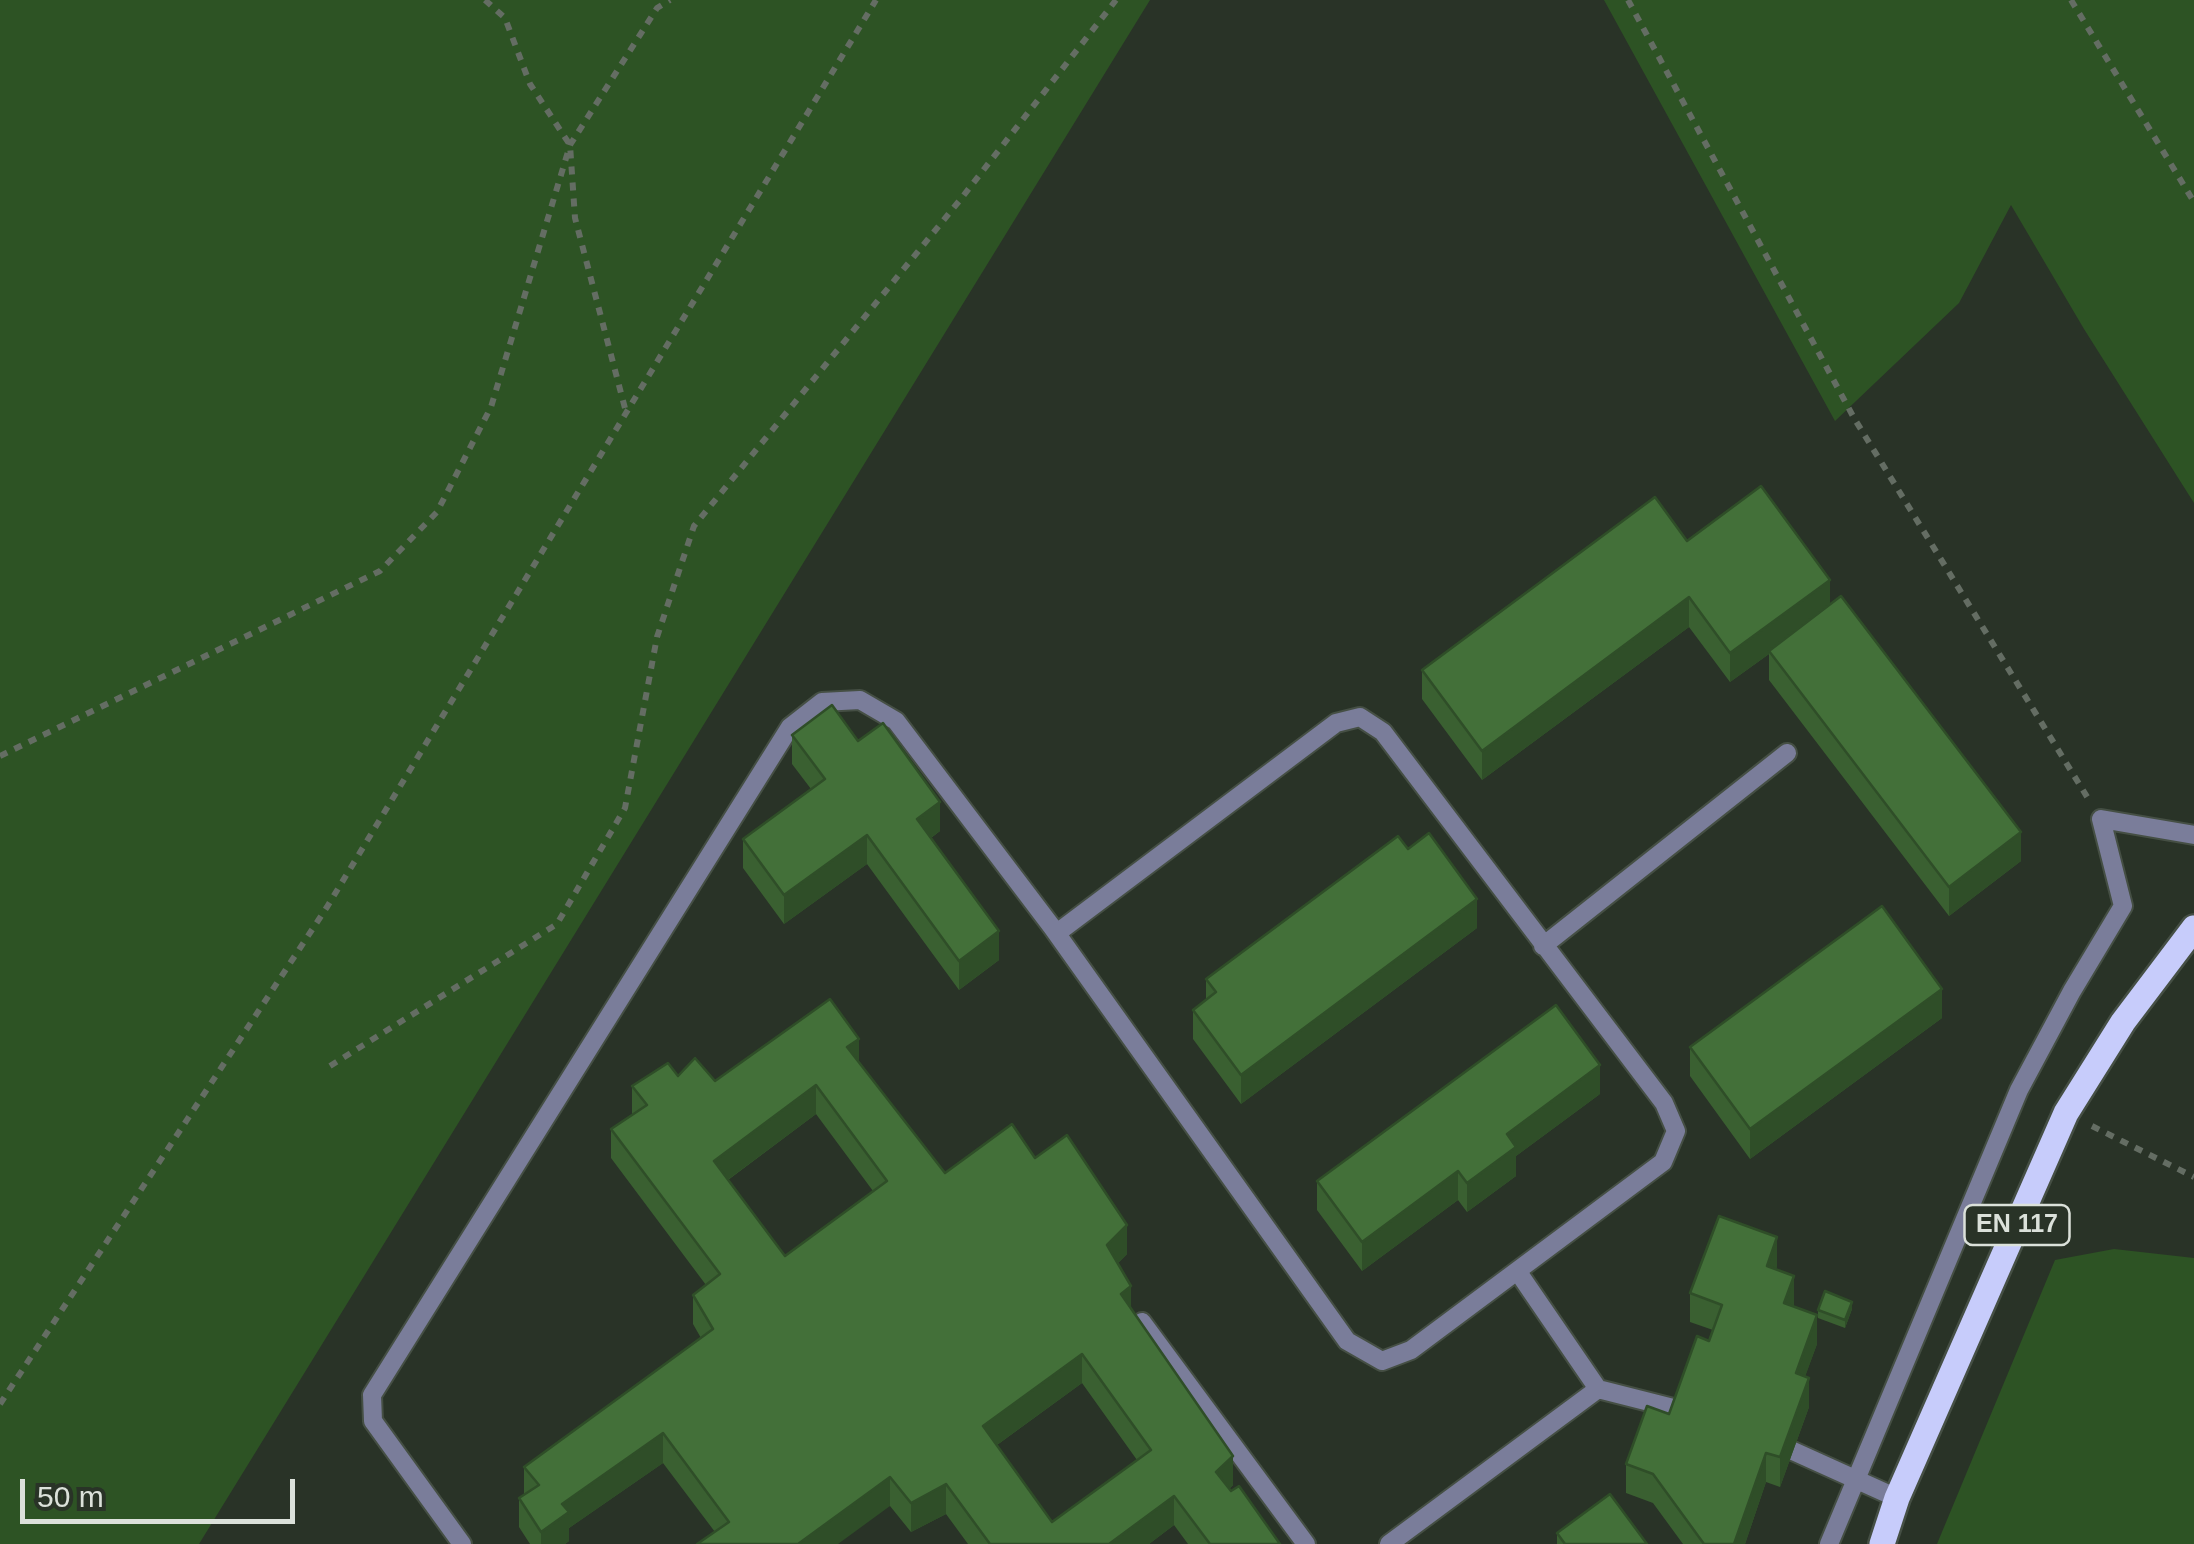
<!DOCTYPE html>
<html>
<head>
<meta charset="utf-8">
<style>
  body { margin:0 }
  #map { position:relative; width:2194px; height:1544px; overflow:hidden; background:#293327; font-family:Helvetica,sans-serif }
  canvas { display:block }
  .scale { position:absolute; left:20px; top:1479px; width:275px; height:45px; box-sizing:border-box; border:5px solid #dbe1da; border-top:0; padding-left:12px; font-size:30px; line-height:35px; white-space:nowrap; color:#dbe1da; -webkit-text-stroke:8px #293327; paint-order:stroke }
</style>
</head>
<body>
<div id="map">
<canvas width="2194" height="1544"></canvas>
<div class="scale">50 m</div>
</div>
<script>
const context = document.querySelector('canvas').getContext('2d');
context.lineJoin = 'round';
function paint(path, color) { context.fillStyle = color; context.fill(path, 'evenodd'); }
function stroke(path, color, width, dash) { context.strokeStyle = color; context.lineWidth = width; context.lineCap = dash ? 'butt' : 'round'; context.setLineDash(dash || []); context.stroke(path); }
function label(font, color, halo, rows, align = 'center') {
  context.font = font + ' Helvetica,sans-serif'; context.lineWidth = 8; context.setLineDash([]); context.textBaseline = 'middle'; context.strokeStyle = halo; context.fillStyle = color; for (const [text, x, y, turn = 0] of rows) {
    context.save(); context.translate(x, y); context.rotate((+turn || 0) * Math.PI / 180); context.textAlign = isNaN(turn) ? turn : align; if (halo) context.strokeText(text, 0, 0); context.fillText(text, 0, 0); context.restore();
  }
}
paint(new Path2D(`
  M0,0H1150L199,1544H0Z
  M1604,0H2194V503L2084,329L2011,205L1959,303L1835,421Z
  M2114,1249L2194,1258V1544H1937L2055,1260Z`), '#2d5324');
const lane = new Path2D(`
  M1543,946L1787,753
  M1518,1272L1598,1389L1681,1410
  M1142,1322L1306,1544
  M1793,1451L1897,1498
  M462,1544L373,1421L372,1395L790,727L822,702L860,700L896,721L1052,927L1347,1341L1382,1361L1411,1350L1663,1162L1676,1131L1664,1103L1383,732L1360,717L1336,723L1057,933
  M1389,1544L1598,1389
  M1829,1544L2019,1090L2072,991L2123,906L2101,819L2194,835`);
const primary = new Path2D(`
  M1882,1544L1897,1498L2066,1113L2123,1022L2194,928`);
stroke(lane, '#454f44', 22);
stroke(primary, '#454f44', 30);
stroke(new Path2D(`
  M485,0L505,18L530,84L570,145L575,218L626,412
  M1628,0L1854,418L2089,800
  M2071,0L2194,202
  M0,756L380,571L437,512L491,407L570,145L657,8L670,0
  M330,1066L557,924L625,808L657,637L694,526L960,200L1116,0
  M2092,1126L2194,1177
  M0,1404L327,907L876,0`), '#646d63', 6, [8, 8]);
stroke(lane, '#7a7d9a', 18);
stroke(primary, '#c7ccfb', 25);
paint(new Path2D(`
  M1687,541L1830,604L2021,861L1949,916L1769,680V654L1730,682L1689,627L1482,780L1422,699V670Z
  M792,735L858,741L940,831L931,838L999,960L959,990L867,864L784,924L743,868V839L811,789L792,764Z
  M1477,928L1241,1104L1193,1039V1010L1206,1000V979Z
  M1942,1018L1750,1159L1690,1076V1047Z
  M859,1063L945,1173L1035,1158L1127,1254L1117,1264L1131,1308L1233,1485L1229,1489L1280,1544H1188L1174,1525L1149,1544H968L946,1514L911,1532L890,1506L715,1532L663,1463L569,1528V1541L565,1544H530L519,1527V1498L524,1495V1467L701,1338L693,1324V1295L706,1285L611,1158V1129L632,1115V1086L678,1076L715,1081ZM816,1114L873,1191L785,1256L728,1180ZM1082,1383L1137,1460L1052,1522L997,1445Z
  M1600,1094L1516,1156V1176L1467,1212L1458,1200L1362,1271L1317,1210V1181Z
  M1777,1266L1776,1269L1794,1306L1817,1344L1805,1376L1809,1407L1780,1487L1766,1482L1745,1544H1683L1653,1503L1626,1493V1464L1669,1414L1709,1341L1713,1330L1690,1322V1293Z
  M1852,1309L1845,1328L1818,1318V1310Z
  M1557,1533L1647,1544H1557Z`), '#3a6031');
paint(new Path2D(`
  M1830,580V609L1769,651V654L1730,682V653Z
  M1689,597V627L1482,780V751Z
  M940,802V831L917,848V819Z
  M2021,832V861L1949,916V887Z
  M867,835V864L784,924V895Z
  M1477,899V928L1241,1104V1075Z
  M999,931V960L959,990V961Z
  M1942,989V1018L1750,1159V1129Z
  M859,1039V1068L847,1047Z
  M1600,1065V1094L1516,1156V1176L1467,1212V1183L1507,1134Z
  M816,1085V1114L714,1190V1161Z
  M1458,1171V1200L1362,1271V1242Z
  M1127,1225V1254L1107,1274V1245Z
  M1777,1237V1266L1767,1295V1266Z
  M1794,1276V1305L1784,1332V1303Z
  M1131,1286V1315L1121,1294Z
  M1852,1302V1309L1845,1328V1320Z
  M1817,1315V1344L1796,1402V1373Z
  M1082,1354V1383L983,1455V1426Z
  M1809,1378V1407L1780,1487V1457Z
  M663,1433V1463L569,1528V1541L565,1544H541V1532L562,1504Z
  M1766,1453V1482L1745,1544H1734Z
  M1233,1456V1485L1216,1501V1472Z
  M890,1477V1506L838,1544H798Z
  M946,1484V1514L911,1532V1503Z
  M1174,1496V1525L1149,1544H1109Z`), '#2f4e28');
const building = new Path2D(`
  M1761,486L1830,580L1730,653L1689,597L1482,751L1422,670L1655,497L1687,541Z
  M1841,596L2021,832L1949,887L1769,651Z
  M832,705L858,741L883,723L940,802L917,819L999,931L959,961L867,835L784,895L743,839L825,779L792,735Z
  M1429,833L1477,899L1241,1075L1193,1010L1216,992L1206,979L1398,836L1408,849Z
  M1882,906L1942,989L1750,1129L1690,1047Z
  M830,999L859,1039L847,1047L945,1173L1012,1124L1035,1158L1067,1135L1127,1225L1107,1245L1131,1286L1121,1294L1233,1456L1216,1472L1231,1491L1239,1486L1280,1544H1210L1174,1496L1109,1544H990L946,1484L911,1503L890,1477L798,1544H697L729,1522L663,1433L562,1504L569,1512L541,1532L519,1498L539,1485L524,1467L713,1329L693,1295L720,1274L611,1129L647,1105L632,1086L668,1063L678,1076L695,1058L715,1081ZM816,1085L887,1181L785,1256L714,1161ZM1082,1354L1151,1450L1052,1522L983,1426Z
  M1556,1005L1600,1065L1507,1134L1516,1147L1467,1183L1458,1171L1362,1242L1317,1181Z
  M1719,1216L1777,1237L1767,1266L1794,1276L1784,1303L1817,1315L1796,1373L1809,1378L1780,1457L1766,1453L1734,1544H1704L1653,1474L1626,1464L1647,1406L1669,1414L1697,1336L1709,1341L1722,1305L1690,1293Z
  M1825,1291L1852,1302L1845,1320L1818,1310Z
  M1610,1494L1647,1544H1565L1557,1533Z`);
paint(building, '#437039');
stroke(building, '#2f4e28', 2.5);
for (const [x, y, w] of [
  [2017,1225,105]
]) { const box = new Path2D(); box.roundRect(x - w / 2, y - 20, w, 40, 8); context.fillStyle = '#293327'; context.fill(box); stroke(box, '#dbe1da', 2.5); }
label('bold 25px', '#dbe1da', null, [
  ["EN 117",2017,1225]
]);
</script>
</body>
</html>
